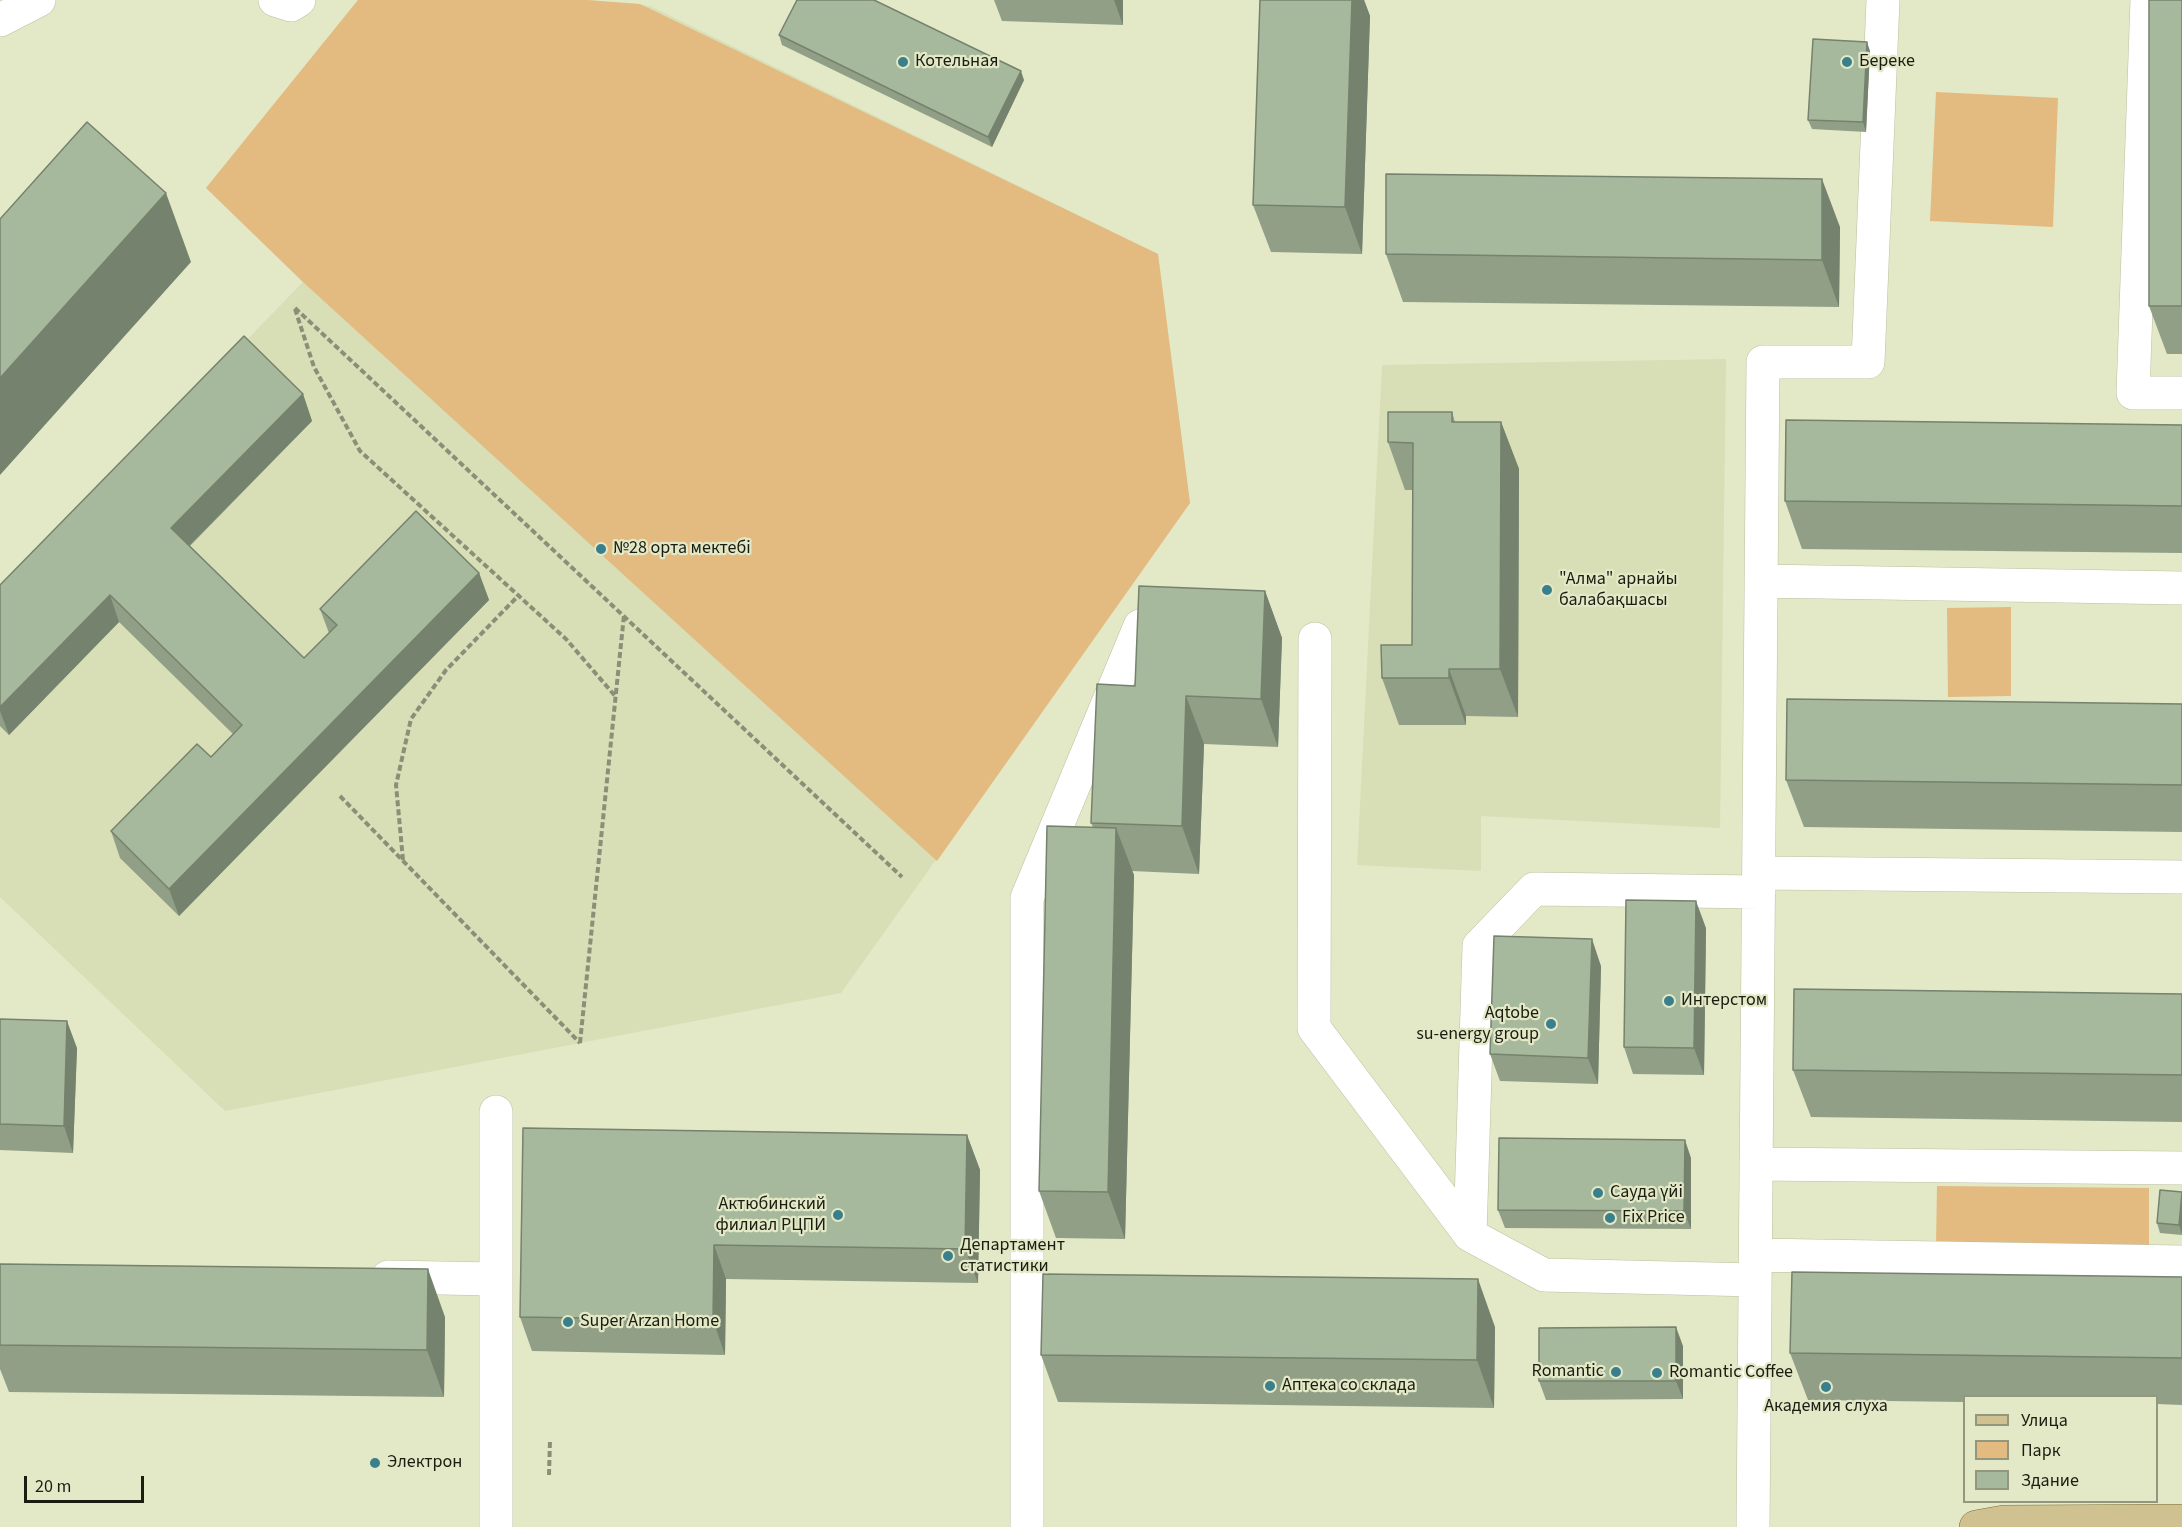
<!DOCTYPE html>
<html>
<head>
<meta charset="utf-8">
<style>
  body { margin:0 }
  #map { position:relative; width:2182px; height:1527px; overflow:hidden; background:#e3e8c7; font-family:"Source Sans 3",sans-serif }
  canvas { display:block }
  .legend { position:absolute; left:1963px; top:1395px; width:195px; height:108px; box-sizing:border-box; background:#e3e8c7; border:2px solid #93977e; margin:0; padding:8px 10px; list-style:none; font-size:18px; color:#1b1d11 }
  .legend li { display:flex; align-items:center; gap:12px; height:30px }
  .legend b { width:30px; border:2px solid #93977e }
  .scale { position:absolute; left:24px; top:1476px; width:120px; height:27px; box-sizing:border-box; border:3px solid #1b1d11; border-top:0; padding-left:8px; font-size:18px; line-height:21px; white-space:nowrap; color:#1b1d11; -webkit-text-stroke:4px #e3e8c7; paint-order:stroke }
</style>
</head>
<body>
<div id="map">
<canvas width="2182" height="1527"></canvas>
<ul class="legend">
<li><b style="height:8px;background:#d0c290"></b>Улица</li>
<li><b style="height:16px;background:#e3ba80"></b>Парк</li>
<li><b style="height:16px;background:#a7b99c"></b>Здание</li>
</ul>
<div class="scale">20 m</div>
</div>
<script>
const context = document.querySelector('canvas').getContext('2d');
context.lineJoin = 'round';
function paint(path, color) { context.fillStyle = color; context.fill(path, 'evenodd'); }
function stroke(path, color, width, dash) { context.strokeStyle = color; context.lineWidth = width; context.lineCap = dash ? 'butt' : 'round'; context.setLineDash(dash || []); context.stroke(path); }
function label(font, color, halo, rows, align = 'center') {
  context.font = font + ' "Source Sans 3",sans-serif'; context.lineWidth = 4.5; context.setLineDash([]); context.textBaseline = 'middle'; context.strokeStyle = halo; context.fillStyle = color; for (const [text, x, y, turn = 0] of rows) {
    context.save(); context.translate(x, y); context.rotate((+turn || 0) * Math.PI / 180); context.textAlign = isNaN(turn) ? turn : align; if (halo) context.strokeText(text, 0, 0); context.fillText(text, 0, 0); context.restore();
  }
}
paint(new Path2D(`
  M358,0H587L650,6L1158,254L1190,503L841,993L225,1111L0,897V594L303,282L206,188Z
  M1726,359L1720,828L1481,816V871L1357,865L1382,365Z`), '#d8deb6');
paint(new Path2D(`
  M358,0H587L640,4L1158,254L1190,503L937,861L303,282L206,188Z
  M1936,92L2058,98L2053,227L1930,221Z
  M2011,607V696L1948,697L1947,608Z
  M1937,1186L2149,1188V1247L1936,1245Z`), '#e3ba80');
const minor = new Path2D(`
  M275,0L291,5L299,0
  M2147,0L2133,393H2182
  M0,20L39,0
  M1761,581L2182,588
  M1315,639L1314,1028L1470,1235
  M1759,873L2182,877
  M496,1112V1527
  M1756,1164L2182,1168
  M1756,1255L2182,1262
  M388,1277L494,1279
  M1755,1280L1544,1275L1470,1235L1479,946L1534,889L1759,892
  M1027,1527V898L1140,626
  M1753,1527L1763,362H1868L1883,0`);
const major = new Path2D(`
  M1976,1527L2004,1522L2182,1521`);
stroke(minor, '#bbc0a0', 34);
stroke(major, '#7c6e33', 34);
stroke(new Path2D(`
  M295,308L902,877
  M295,309L314,367L360,451L566,639L616,697
  M340,796L580,1043
  M403,860L396,785L411,719L446,670L518,596
  M580,1043L624,615
  M549,1475L550,1440`), '#8b8f77', 4, [6, 3]);
stroke(minor, '#fff', 33);
stroke(major, '#d0c290', 33);
paint(new Path2D(`
  M994,0H1123V25L1002,21Z
  M1260,0H1364L1370,16L1362,254L1271,252L1253,205Z
  M2182,0V354H2167L2149,306Z
  M779,35L1024,80L992,147L782,45Z
  M1870,51L1866,132L1812,129L1808,120Z
  M1840,227L1839,307L1403,302L1386,254Z
  M303,394L312,421L190,546L304,658L329,633L320,609L479,573L489,600L179,916L120,858L111,831L211,757L233,734L119,622L9,735L0,726V585Z
  M1452,412L1455,422H1501L1519,469L1518,717L1466,716V725H1399L1382,678L1412,645V490H1405L1388,442Z
  M2182,425V553L1802,549L1785,501Z
  M1265,591L1282,638L1278,747L1204,744L1199,874L1132,871L1134,875L1125,1239L1056,1238L1039,1191L1093,827L1091,823L1135,686Z
  M2182,704V832L1804,827L1786,780Z
  M1706,928L1704,1075L1633,1074L1624,1047Z
  M1601,966L1598,1084L1500,1081L1490,1054Z
  M2182,994V1122L1811,1117L1793,1070Z
  M0,1019L77,1048L73,1153L0,1150Z
  M967,1135L980,1170L978,1283L726,1279L725,1355L532,1351L520,1317Z
  M1691,1158V1229L1505,1228L1498,1210Z
  M2182,1192V1235L2160,1233L2157,1223Z
  M0,1264L445,1317L444,1397L9,1392L0,1369Z
  M2182,1277V1405L2157,1404V1396H1965V1402L1808,1400L1790,1353Z
  M1495,1327L1494,1408L1058,1402L1041,1355Z
  M1683,1346V1399L1546,1400L1539,1381Z`), '#909f86');
paint(new Path2D(`
  M1114,0H1123V25Z
  M1352,0H1364L1370,16L1362,254L1345,207Z
  M1867,42L1870,51L1866,132L1863,122Z
  M1021,71L1024,80L992,147L988,137Z
  M1822,179L1840,227L1839,307L1822,260Z
  M166,193L191,262L0,475V378Z
  M303,394L312,421L181,554L171,528Z
  M1501,422L1519,469L1518,717L1500,669Z
  M479,573L489,600L179,916L169,889Z
  M1265,591L1282,638L1278,747L1261,699Z
  M110,595L119,622L9,735L0,711V707Z
  M1449,669L1466,716V725L1449,678Z
  M1186,696L1204,744L1199,874L1182,826Z
  M1116,828L1134,875L1125,1239L1108,1192Z
  M1696,901L1706,928L1704,1075L1694,1048Z
  M1592,939L1601,966L1598,1084L1588,1058Z
  M67,1021L77,1048L73,1153L64,1126Z
  M967,1135L980,1170L978,1283L965,1249Z
  M1685,1140L1691,1158V1229L1684,1211Z
  M2182,1196V1234L2179,1225Z
  M714,1245L726,1279L725,1355L713,1320Z
  M428,1269L445,1317L444,1397L427,1350Z
  M1478,1279L1495,1327L1494,1408L1477,1360Z
  M1676,1327L1683,1346V1399L1676,1381Z`), '#75826d');
const building = new Path2D(`
  M797,0H874L1021,71L988,137L779,35Z
  M1260,0H1352L1345,207L1253,205Z
  M2149,0H2182V306H2149Z
  M1813,39L1867,42L1863,122L1808,120Z
  M87,122L166,193L0,378V219Z
  M1386,174L1822,179V260L1386,254Z
  M244,336L303,394L171,528L304,658L337,625L320,609L416,511L479,573L169,889L111,831L197,744L211,757L242,725L110,595L0,707V585Z
  M1388,412H1452V422H1501L1500,669H1449V678H1382L1381,645H1412L1413,443L1388,442Z
  M1786,420L2182,425V506L1785,501Z
  M1139,586L1265,591L1261,699L1186,696L1182,826L1091,823L1097,684L1135,686Z
  M1787,699L2182,704V785L1786,780Z
  M1047,826L1116,828L1108,1192L1039,1191Z
  M1626,900L1696,901L1694,1048L1624,1047Z
  M1494,936L1592,939L1588,1058L1490,1054Z
  M1794,989L2182,994V1075L1793,1070Z
  M0,1019L67,1021L64,1126L0,1124Z
  M523,1128L967,1135L965,1249L714,1245L713,1320L520,1317Z
  M1499,1138L1685,1140L1684,1211L1498,1210Z
  M2160,1190L2182,1192L2179,1225L2157,1223Z
  M0,1264L428,1269L427,1350L0,1345Z
  M1792,1272L2182,1277V1358L1790,1353Z
  M1043,1274L1478,1279L1477,1360L1041,1355Z
  M1676,1327V1381H1539V1328Z`);
paint(building, '#a7b99c');
stroke(building, '#75826d', 1.5);
for (const [x, y, r, color] of [
  [903,62,6,"#3a7f8c"],
  [1847,62,6,"#3a7f8c"],
  [601,549,6,"#3a7f8c"],
  [1547,590,6,"#3a7f8c"],
  [1669,1001,6,"#3a7f8c"],
  [1551,1024,6,"#3a7f8c"],
  [1598,1193,6,"#3a7f8c"],
  [838,1215,6,"#3a7f8c"],
  [1610,1218,6,"#3a7f8c"],
  [948,1256,6,"#3a7f8c"],
  [568,1322,6,"#3a7f8c"],
  [1616,1372,6,"#3a7f8c"],
  [1657,1373,6,"#3a7f8c"],
  [1270,1386,6,"#3a7f8c"],
  [1826,1387,6,"#3a7f8c"],
  [375,1463,6,"#3a7f8c"]
]) { const dot = new Path2D(); dot.arc(x, y, r, 0, 2 * Math.PI); context.fillStyle = color; context.fill(dot); stroke(dot, '#e3e8c7', 2); }
label('18px', '#1b1d11', '#e3e8c7', [
  ["Котельная",915,62],
  ["Береке",1859,62],
  ["№28 орта мектебі",613,549],
  ["\"Алма\" арнайы",1559,580],
  ["балабақшасы",1559,601],
  ["Интерстом",1681,1001],
  ["Aqtobe",1539,1014,"right"],
  ["su-energy group",1539,1035,"right"],
  ["Сауда үйі",1610,1193],
  ["Актюбинский",826,1205,"right"],
  ["филиал РЦПИ",826,1226,"right"],
  ["Fix Price",1622,1218],
  ["Департамент",960,1246],
  ["статистики",960,1267],
  ["Super Arzan Home",580,1322],
  ["Romantic",1604,1372,"right"],
  ["Romantic Coffee",1669,1373],
  ["Аптека со склада",1282,1386],
  ["Академия слуха",1826,1407,"center"],
  ["Электрон",387,1463]
], 'left');
</script>
</body>
</html>
